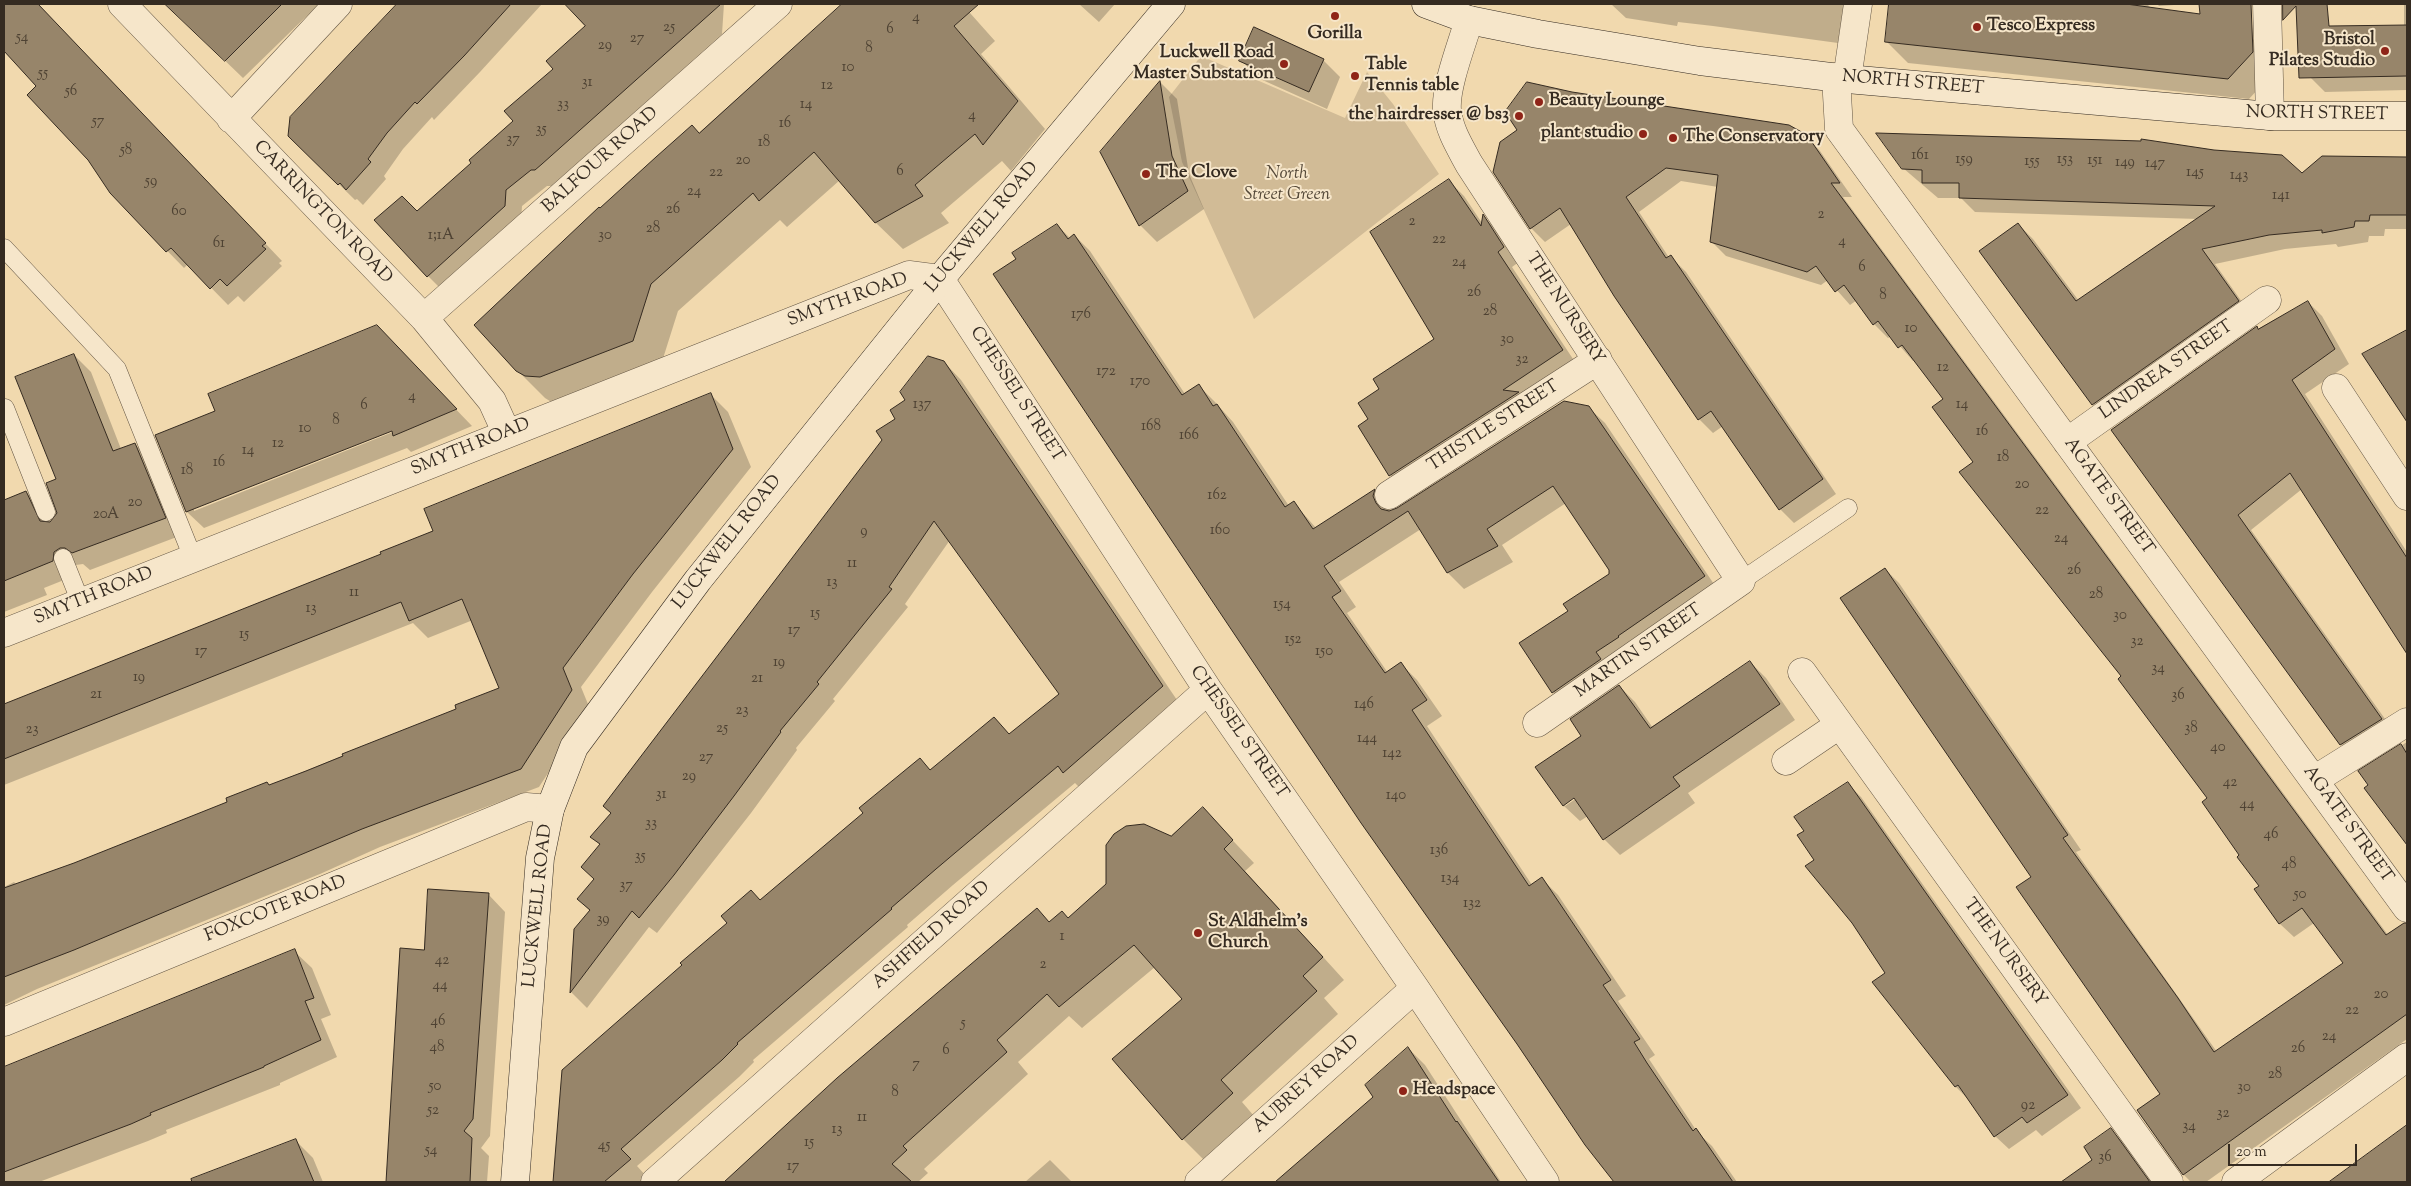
<!DOCTYPE html>
<html>
<head>
<meta charset="utf-8">
<style>
  body { margin:0 }
  #map { position:relative; width:2411px; height:1186px; overflow:hidden; background:#f1d9ae; font-family:"Sorts Mill Goudy",serif }
  canvas { display:block }
  .frame { position:absolute; inset:0; border:5px solid #352b21; pointer-events:none }
  .scale { position:absolute; left:2228px; top:1144px; width:129px; height:22px; box-sizing:border-box; border:2px solid #352b21; border-top:0; padding-left:6px; font-size:15px; line-height:18px; white-space:nowrap; color:#352b21; -webkit-text-stroke:4px #f6e6ca; paint-order:stroke }
</style>
</head>
<body>
<div id="map">
<canvas width="2411" height="1186"></canvas>
<div class="frame"></div>
<div class="scale">20 m</div>
</div>
<script>
const context = document.querySelector('canvas').getContext('2d');
context.lineJoin = 'round';
function paint(path, color) { context.fillStyle = color; context.fill(path, 'evenodd'); }
function stroke(path, color, width, dash) { context.strokeStyle = color; context.lineWidth = width; context.lineCap = dash ? 'butt' : 'round'; context.setLineDash(dash || []); context.stroke(path); }
function label(font, color, halo, rows, align = 'center') {
  context.font = font + ' "Sorts Mill Goudy",serif'; context.lineWidth = 4; context.setLineDash([]); context.textBaseline = 'middle'; context.strokeStyle = halo; context.fillStyle = color; for (const [text, x, y, turn = 0] of rows) {
    context.save(); context.translate(x, y); context.rotate((+turn || 0) * Math.PI / 180); context.textAlign = isNaN(turn) ? turn : align; if (halo) context.strokeText(text, 0, 0); context.fillText(text, 0, 0); context.restore();
  }
}
paint(new Path2D(`
  M1201,56L1345,118L1367,72L1393,104L1439,174L1254,319L1182,162L1169,97Z`), '#d1bb96');
paint(new Path2D(`
  M4,4H38L282,261L279,263L282,266L244,302L238,296L228,305L188,264L184,268L111,193L38,86L4,50Z
  M166,4H319L243,78Z
  M398,4H542L480,72L434,120L432,117L403,149L384,176L386,179L363,205L357,199L355,200L290,136L291,117Z
  M566,4H724L722,34L559,180L552,186H547L522,206L521,222L444,292L428,276L417,213L473,163L514,121L586,26Z
  M845,4H962L995,41L981,54L1045,129L1011,171L1002,161L941,213L949,223L903,249L875,222L840,180L787,227L780,220L678,311L660,368L553,403L545,398L517,370L600,210L699,135Z
  M1079,4H1115L1099,22Z
  M1611,4H1844L1838,43L1713,26L1678,22L1677,26L1626,18Z
  M1891,4H2147L2164,21L2244,30L2265,51L2271,75L2249,99L1908,63L1887,42Z
  M2157,4H2189L2159,6Z
  M2404,4H2407V90L2325,92L2310,77L2404,27Z
  M1241,60H1323L1340,77L1327,109L1258,78Z
  M1160,82L1177,99L1189,174L1204,209L1157,242L1140,225Z
  M1572,94L1806,136L1820,151L1852,197H1843L2388,935L2407,924V1039L2206,1182H2191L2184,1175L2138,1111L2162,1094L2033,877L1885,569L1899,583L2081,850L2076,852L2217,1052L2345,964L2314,923L2294,937L2280,924L2256,889L2261,886L2209,798L1975,462L1944,399L1915,359L1913,361L1891,336L1888,338L1874,324L1857,300L1850,305L1828,280L1821,285L1726,256L1712,242L1718,187L1681,181L1639,212L1670,259L1672,258L1686,272L1836,494L1794,523L1780,509L1723,426L1713,433L1699,419L1571,224L1545,242L1531,228L1494,172Z
  M2323,157L2407,158V229H2385L2384,236H2369L2368,242L2338,247L2336,244L2285,249L2215,264L2252,316L2108,419L2093,404L2018,224L2033,239L2079,301L2198,219L1975,212L1961,198H1938L1903,168L2302,174Z
  M1449,181L1464,196L1482,223L1484,217L1498,231L1519,262L1512,267L1577,365L1405,491L1390,475L1359,427L1370,420L1381,389L1435,339Z
  M1057,225L1070,238L1074,235L1090,251L1185,394L1199,386L1215,402L1233,422L1289,506L1294,503L1316,528L1375,490L1390,506L1389,512L1398,509L1588,407L1605,423L1720,593L1569,708L1553,692L1521,643L1570,612L1611,574L1610,570L1566,503L1502,545L1513,562L1464,589L1448,573L1421,529L1339,582L1356,607L1347,613L1388,673L1401,664L1417,680L1442,716L1427,726L1532,885L1542,879L1558,895L1626,996L1618,1001L1655,1055L1649,1059L1698,1133L1712,1146L1737,1182H1616L1586,1144L1018,260Z
  M2308,302L2322,316L2349,364L2305,394L2407,552V652L2302,489L2251,530L2395,733L2355,759L2341,745L2112,430L2258,330Z
  M2407,332V420L2363,354Z
  M393,344L472,426L411,452L407,448L204,528L187,512L157,436ZM397,428L398,430L194,511V508Z
  M74,355L91,372L121,449L135,444L152,461L182,535L90,570L83,564L76,565L71,569L69,578L44,588L47,595L4,612V501L26,492L43,509L49,522L55,520L57,480Z
  M944,362L961,380L1179,703L1081,789L1075,783L953,885L907,925L908,927L753,1060L754,1062L739,1077L637,1166L647,1177L641,1182H554L563,1070L865,813L920,759L931,771L994,718L1010,735L1061,694L950,540L905,604L908,607L833,699L835,701L796,748L797,750L751,813L657,933L649,927L587,1008L571,992L575,929L590,911L578,899L595,879L601,846L592,837L612,813L884,440L907,400Z
  M710,394L728,412L751,467L652,592L581,687L590,709L539,787L380,847L320,874L37,989L4,1005V887L14,882L17,885L75,864L458,709L500,688L473,620L428,638L413,623L4,785V705L383,555Z
  M1750,662L1766,678L1795,720L1688,793L1695,803L1620,855L1604,839L1588,816L1580,821L1564,806L1537,767L1583,736L1619,686L1635,702L1653,728ZM1578,794L1580,796L1565,806V803Z
  M2407,742V844L2366,788L2370,785L2360,771Z
  M1848,784L1861,797L2081,1108L2042,1136L2036,1130L2009,1149L1995,1136L1969,1100L1956,1087L1874,982L1887,973L1815,860L1805,831Z
  M1203,809L1254,863L1245,871L1344,980L1324,998L1338,1014L1242,1102L1254,1116L1205,1161L1183,1139L1184,999L1155,967L1082,1028L1069,1016L1018,1062L1028,1074L924,1169L928,1173L918,1182H725L783,1128L1037,910L1050,923L1069,920Z
  M488,894L505,912L490,1136L481,1148L489,1156L487,1182H387L394,1097L425,951Z
  M294,951L312,968L331,1015L321,1019L337,1057L280,1083V1085L166,1130L167,1133L148,1141L39,1182H4V1068Z
  M1408,1048L1425,1065L1501,1182H1276L1375,1097Z
  M2407,1126V1182H2331Z
  M2111,1130L2128,1147L2154,1182H2063L2094,1160Z
  M296,1141L313,1158L323,1182H193Z
  M1050,1160L1072,1182H1025Z`), '#0003');
const building = new Path2D(`
  M4,4H38L266,243L262,246L266,249L227,286L220,279L210,289L171,248L166,252L110,193L88,160L27,95L36,86L4,51Z
  M165,4H282L225,61Z
  M397,4H511L464,56L417,104L415,102L387,133L368,159L371,162L346,190L340,183L338,185L288,136L290,117Z
  M565,4H721L542,164L535,170H531L506,190L505,206L427,277L374,220L402,196L417,211L471,163L469,160L513,121L504,111L553,69L546,61L585,26Z
  M842,4H979L954,26L1018,101L983,145L975,134L915,185L923,196L875,223L814,152L759,201L753,193L651,284L633,341L540,377L525,376L516,371L474,325L599,207L600,208L656,157L692,125L699,133Z
  M1889,4H2126L2200,14L2199,4H2251L2253,52L2228,79L1885,42Z
  M2283,4H2327L2329,26L2407,25V76L2299,78L2296,6L2283,20Z
  M1254,27L1324,59L1309,92L1239,61Z
  M1160,81L1172,156L1188,191L1139,226L1100,152Z
  M1527,82L1572,92L1789,125L1807,135L1840,183H1831L2386,935L2404,923H2407V1014L2183,1175L2137,1110L2160,1094L2016,887L2031,877L1840,598L1885,568L2068,835L2063,838L2178,998L2214,1052L2343,963L2302,908L2279,924L2254,889L2259,886L2237,857L2239,855L2202,802L2207,798L2118,679L2121,676L1959,472L1973,462L1932,407L1943,399L1902,345L1898,348L1878,321L1873,325L1844,285L1835,292L1816,266L1807,272L1710,242L1718,175L1666,168L1626,197L1666,258L1671,255L1823,479L1779,510L1711,411L1698,420L1614,296L1560,208L1530,229L1493,172L1500,142L1517,130L1505,112Z
  M1876,133L2141,141V139L2214,150L2282,155L2302,173L2322,156L2407,157V215H2370L2369,221H2355L2354,227L2322,233V230L2269,235L2202,249L2239,301L2092,405L1979,251L2018,223L2076,301L2215,206L1959,198V183H1922V170L1902,169Z
  M1449,179L1481,226L1483,214L1504,247L1498,252L1563,350L1503,390L1519,392L1389,476L1358,426L1368,419L1358,403L1379,389L1373,379L1434,339L1370,232Z
  M1057,224L1068,239L1074,234L1182,395L1199,384L1213,406L1217,404L1285,507L1294,501L1313,529L1375,489L1373,496L1376,503L1381,509L1389,511L1397,508L1564,401L1589,406L1705,576L1618,636L1619,637L1596,652L1601,659L1552,693L1519,643L1568,611L1563,604L1609,574V570L1553,486L1487,529L1498,546L1447,573L1408,511L1324,566L1341,591L1332,597L1385,673L1401,662L1427,700L1412,710L1529,886L1542,877L1611,980L1603,985L1640,1039L1634,1042L1647,1063L1693,1131L1696,1128L1733,1182H1614L1585,1145L1517,1044L1361,823L993,274L1016,259L1012,253Z
  M2308,301L2335,349L2292,380L2407,558V654L2290,473L2238,515L2382,719L2340,745L2111,430L2257,326L2258,329Z
  M377,325L457,409L393,436L392,431L186,512L155,435L215,411L208,394Z
  M2407,330V422L2362,354Z
  M74,354L113,451L135,443L166,518L72,553L65,548H60L54,552L53,561L4,581V500L26,491L40,521L50,522L57,513L46,483L56,479L15,377Z
  M928,356L944,361L1163,686L1063,773L1058,766L936,869L891,908L892,909L737,1043L738,1044L722,1060L621,1149L631,1159L604,1182H553L562,1070L682,965L680,963L727,923L721,916L751,890L760,900L863,813L859,808L920,758L930,770L994,717L1009,734L1059,694L934,521L889,587L892,589L817,682L819,684L780,731L781,732L734,796L674,875L639,918L632,911L570,993L574,929L590,910L577,899L594,879L581,867L600,844L590,837L611,813L603,806L882,440L876,431L895,419L890,410L905,400L900,392Z
  M711,393L733,449L633,574L563,668L572,690L521,769L362,829L74,950L4,977V888L74,863L227,802L226,798L267,782L269,785L306,771L343,756L342,754L456,709L455,705L499,688L462,599L409,621L401,602L4,759V704L381,554L380,552L433,531L424,509Z
  M1750,661L1780,704L1673,777L1680,786L1603,840L1574,798L1563,806L1535,767L1581,736L1570,719L1619,685L1650,728Z
  M2401,744L2407,754V845L2364,788L2368,785L2358,771Z
  M1848,782L2068,1095L2027,1123L2022,1117L1994,1137L1958,1085L1955,1087L1872,982L1885,973L1852,923L1805,866L1814,860L1797,835L1804,831L1794,817Z
  M1203,807L1233,840L1224,849L1323,957L1303,976L1317,991L1221,1080L1233,1093L1182,1140L1112,1059L1182,999L1134,945L1059,1007L1047,994L997,1040L1007,1052L903,1146L907,1150L892,1164L912,1182H724L837,1078L1037,908L1049,922L1062,911L1068,918L1106,884V845L1114,834L1126,826L1144,824L1171,836Z
  M428,889L489,893L473,1119L464,1131L472,1138L470,1182H386L400,948L424,950Z
  M295,949L314,998L305,1001L321,1040L264,1066V1067L150,1113L151,1115L131,1124L4,1172V1067Z
  M1408,1047L1456,1122L1457,1121L1499,1182H1275L1373,1097L1365,1085Z
  M2407,1125V1182H2329Z
  M2111,1128L2150,1182H2061L2092,1160L2084,1147Z
  M296,1139L314,1182H192L191,1179Z`);
paint(building, '#97856a');
stroke(building, '#352b21', 1);
const lane = new Path2D(`
  M4,248L117,369L193,558
  M5,408L46,512
  M63,558L81,603
  M1741,581L1848,508`);
const street = new Path2D(`
  M122,4L424,318L492,401L507,434
  M2267,4L2270,116
  M1469,20C1462,44 1445,87 1447,110C1449,130 1460,147 1469,164L1741,581L1537,723
  M1836,77L1839,129L2407,908
  M1847,79L1858,4
  M231,119L338,4
  M424,318L778,4
  M2336,388L2407,496
  M2067,442L2267,300
  M1389,495L1598,360
  M4,633L909,275L940,279L1208,690L1415,988L1545,1182
  M1802,672L2169,1182
  M1786,761L1839,725
  M2314,780L2407,722
  M4,1022L526,807L550,809
  M655,1182L1208,690
  M1199,1182L1415,988
  M2236,1182L2407,1057`);
const secondary = new Path2D(`
  M1426,4L1469,20L1538,34L1700,61L1847,79L2270,116H2407
  M515,1182L540,858L550,809L574,747L698,580L940,279L1171,4`);
stroke(lane, '#645644', 19);
stroke(street, '#645644', 29);
stroke(secondary, '#352b21', 29);
stroke(lane, '#f6e6ca', 18);
stroke(street, '#f6e6ca', 28);
stroke(secondary, '#f6e6ca', 28);
for (const [x, y, r, color] of [
  [1335,16,5,"#8f2418"],
  [1977,27,5,"#8f2418"],
  [2385,51,5,"#8f2418"],
  [1284,64,5,"#8f2418"],
  [1355,76,5,"#8f2418"],
  [1539,102,5,"#8f2418"],
  [1519,116,5,"#8f2418"],
  [1643,134,5,"#8f2418"],
  [1673,138,5,"#8f2418"],
  [1146,174,5,"#8f2418"],
  [1198,933,5,"#8f2418"],
  [1403,1091,5,"#8f2418"]
]) { const dot = new Path2D(); dot.arc(x, y, r, 0, 2 * Math.PI); context.fillStyle = color; context.fill(dot); stroke(dot, '#f6e6ca', 2); }
label('15px', '#4e4233', null, [
  ["4",916,18],
  ["25",669,28],
  ["6",890,30],
  ["54",22,38],
  ["27",637,39],
  ["29",605,46],
  ["8",869,49],
  ["10",848,68],
  ["55",43,74],
  ["31",587,83],
  ["12",827,86],
  ["56",71,92],
  ["33",563,105],
  ["14",806,105],
  ["4",972,116],
  ["57",98,122],
  ["16",785,124],
  ["35",541,130],
  ["37",513,140],
  ["18",764,143],
  ["58",126,151],
  ["161",1920,156],
  ["159",1964,160],
  ["153",2065,160],
  ["20",743,161],
  ["151",2095,161],
  ["155",2032,162],
  ["149",2125,163],
  ["147",2155,164],
  ["6",900,172],
  ["22",716,173],
  ["145",2195,173],
  ["143",2239,176],
  ["59",151,182],
  ["24",694,192],
  ["141",2281,196],
  ["26",673,210],
  ["60",179,212],
  ["2",1821,215],
  ["2",1412,222],
  ["28",653,229],
  ["1;1A",441,236],
  ["30",605,236],
  ["22",1439,240],
  ["4",1842,242],
  ["61",219,244],
  ["24",1459,263],
  ["6",1862,268],
  ["26",1474,293],
  ["8",1883,296],
  ["28",1490,312],
  ["176",1081,315],
  ["10",1911,329],
  ["30",1507,340],
  ["32",1522,360],
  ["12",1943,368],
  ["172",1106,372],
  ["170",1140,382],
  ["4",412,397],
  ["137",922,405],
  ["14",1962,405],
  ["6",364,406],
  ["8",336,421],
  ["168",1151,427],
  ["10",305,429],
  ["16",1982,432],
  ["166",1189,436],
  ["12",278,444],
  ["14",248,451],
  ["18",2003,458],
  ["16",219,463],
  ["18",187,471],
  ["20",2022,485],
  ["162",1217,496],
  ["20",135,503],
  ["22",2042,511],
  ["20A",106,515],
  ["160",1220,531],
  ["9",864,532],
  ["24",2061,539],
  ["11",852,564],
  ["26",2074,571],
  ["13",832,583],
  ["11",354,593],
  ["28",2096,595],
  ["154",1282,605],
  ["13",311,609],
  ["15",815,614],
  ["30",2120,616],
  ["17",794,631],
  ["15",244,635],
  ["152",1293,640],
  ["32",2137,642],
  ["17",201,652],
  ["150",1324,652],
  ["19",779,663],
  ["34",2158,669],
  ["19",139,678],
  ["21",757,679],
  ["21",96,695],
  ["36",2178,696],
  ["146",1364,705],
  ["23",742,711],
  ["25",722,729],
  ["38",2191,729],
  ["23",32,730],
  ["144",1367,739],
  ["40",2218,748],
  ["142",1392,754],
  ["27",706,758],
  ["29",689,777],
  ["42",2230,783],
  ["31",661,795],
  ["140",1396,796],
  ["44",2247,805],
  ["33",651,824],
  ["46",2271,835],
  ["136",1439,851],
  ["35",640,857],
  ["48",2289,865],
  ["134",1450,879],
  ["37",626,886],
  ["50",2300,895],
  ["132",1472,904],
  ["39",603,920],
  ["1",1062,937],
  ["42",442,961],
  ["2",1043,965],
  ["44",440,986],
  ["20",2381,995],
  ["22",2352,1011],
  ["46",438,1022],
  ["5",963,1024],
  ["24",2329,1037],
  ["48",437,1048],
  ["26",2298,1049],
  ["6",946,1051],
  ["7",916,1065],
  ["28",2275,1075],
  ["50",435,1087],
  ["30",2244,1088],
  ["8",895,1093],
  ["92",2028,1106],
  ["52",433,1111],
  ["32",2223,1114],
  ["11",862,1118],
  ["34",2189,1127],
  ["13",837,1130],
  ["15",809,1143],
  ["45",604,1146],
  ["54",431,1151],
  ["36",2105,1158],
  ["17",793,1167]
]);
label('bold 18px', '#352b21', '#f6e6ca', [
  ["Tesco Express",1987,27],
  ["Gorilla",1335,35,"center"],
  ["Bristol",2375,41,"right"],
  ["Pilates Studio",2375,62,"right"],
  ["Luckwell Road",1274,54,"right"],
  ["Master Substation",1274,75,"right"],
  ["Table",1365,66],
  ["Tennis table",1365,87],
  ["Beauty Lounge",1549,102],
  ["the hairdresser @ bs3",1509,116,"right"],
  ["plant studio",1633,134,"right"],
  ["The Conservatory",1683,138],
  ["The Clove",1156,174],
  ["St Aldhelm's",1208,923],
  ["Church",1208,944],
  ["Headspace",1413,1091]
], 'left');
label('18px', '#352b21', '#f6e6ca', [
  ["NORTH STREET",1913,84,5],
  ["NORTH STREET",2317,115,1],
  ["BALFOUR ROAD",601,161,-42],
  ["CARRINGTON ROAD",322,213,46],
  ["LUCKWELL ROAD",983,228,-50],
  ["SMYTH ROAD",848,301,-20],
  ["THE NURSERY",1564,309,57],
  ["LINDREA STREET",2167,371,-35],
  ["CHESSEL STREET",1016,395,57],
  ["THISTLE STREET",1494,427,-33],
  ["SMYTH ROAD",471,448,-22],
  ["AGATE STREET",2108,497,54],
  ["LUCKWELL ROAD",728,543,-52],
  ["SMYTH ROAD",94,597,-22],
  ["MARTIN STREET",1639,652,-35],
  ["CHESSEL STREET",1238,733,55],
  ["AGATE STREET",2347,825,54],
  ["LUCKWELL ROAD",539,906,-84],
  ["FOXCOTE ROAD",276,910,-22],
  ["ASHFIELD ROAD",932,936,-42],
  ["THE NURSERY",2004,953,54],
  ["AUBREY ROAD",1307,1085,-42]
]);
label('italic 18px', '#544838', '#f6e6ca', [
  ["North",1287,175],
  ["Street Green",1287,196]
]);
</script>
</body>
</html>
